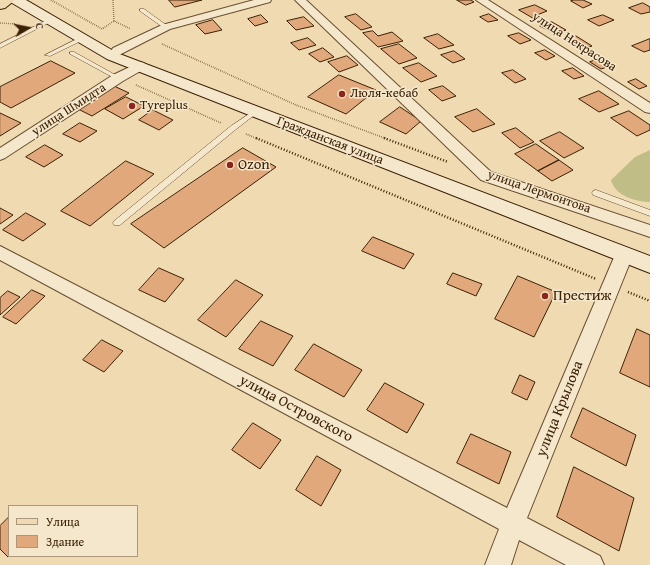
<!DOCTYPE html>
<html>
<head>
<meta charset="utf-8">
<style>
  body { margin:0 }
  #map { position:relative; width:650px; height:565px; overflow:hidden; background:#f0dab1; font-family:"Gentium Book Plus",serif }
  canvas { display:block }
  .legend { position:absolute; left:8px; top:505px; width:130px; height:52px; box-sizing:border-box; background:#f5e7cc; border:1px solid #ab977c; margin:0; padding:5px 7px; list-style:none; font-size:12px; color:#3b2004 }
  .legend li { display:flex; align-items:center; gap:8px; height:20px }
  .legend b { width:20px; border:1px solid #ab977c }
  .north { position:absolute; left:8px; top:8px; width:40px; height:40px; -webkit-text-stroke:3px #f5e7cc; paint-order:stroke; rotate:80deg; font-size:11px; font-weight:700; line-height:16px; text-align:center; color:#3b2004 }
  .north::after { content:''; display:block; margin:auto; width:14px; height:18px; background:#3b2004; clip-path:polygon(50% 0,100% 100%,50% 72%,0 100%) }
</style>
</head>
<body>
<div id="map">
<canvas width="650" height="565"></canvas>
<ul class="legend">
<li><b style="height:5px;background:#f0dab1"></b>Улица</li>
<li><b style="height:11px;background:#e1a87c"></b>Здание</li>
</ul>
<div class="north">С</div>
</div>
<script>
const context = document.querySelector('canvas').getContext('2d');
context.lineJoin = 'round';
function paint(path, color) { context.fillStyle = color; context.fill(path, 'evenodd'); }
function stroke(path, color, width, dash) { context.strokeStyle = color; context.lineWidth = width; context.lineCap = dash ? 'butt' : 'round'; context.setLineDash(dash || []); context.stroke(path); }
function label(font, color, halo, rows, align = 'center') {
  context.font = font + ' "Gentium Book Plus",serif'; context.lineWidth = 3; context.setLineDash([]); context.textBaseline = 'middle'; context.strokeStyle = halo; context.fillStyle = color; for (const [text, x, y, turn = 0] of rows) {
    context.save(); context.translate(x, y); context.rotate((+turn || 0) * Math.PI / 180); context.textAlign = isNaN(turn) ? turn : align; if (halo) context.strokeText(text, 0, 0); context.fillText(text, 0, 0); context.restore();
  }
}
paint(new Path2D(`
  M650,150V202C636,202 615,196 611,180L635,157Z`), '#c1bd87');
const building = new Path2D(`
  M169,0H202L175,7Z
  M457,0H471L474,2L466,5Z
  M574,0H583L592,4L583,8L571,1Z
  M643,3L650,7V12L641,14L629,8Z
  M535,5L547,11L537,15L542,18L536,20L519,10Z
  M356,14L372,27L361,30L345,17Z
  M489,14L498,20L488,22L480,17Z
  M261,15L268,22L255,26L248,19Z
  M603,15L614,20L599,26L588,20Z
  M304,17L314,26L296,30L287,21Z
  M213,20L222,30L205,34L196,25Z
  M552,22L566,30L555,34L540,26Z
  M373,31L378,36L392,32L403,41L378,47L363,33Z
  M519,33L531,40L520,44L508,36Z
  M438,34L454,45L439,49L424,38Z
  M576,36L592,46L580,50L564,40Z
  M308,38L316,45L299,50L291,43Z
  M650,39V50L644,52L632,46Z
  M399,44L417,58L399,64L381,49Z
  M323,48L334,57L320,62L309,54Z
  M545,50L555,56L546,60L535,53Z
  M454,51L465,59L453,63L441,55Z
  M347,56L358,65L339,72L328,62Z
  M599,59L610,66L601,69L590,62Z
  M51,61L75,73L11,108L0,102V87Z
  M419,63L437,76L421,82L403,68Z
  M573,68L584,76L574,79L562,71Z
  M513,70L526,79L515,83L502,73Z
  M339,75L376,90L346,114L308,97Z
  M636,79L647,86L639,89L628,82Z
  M114,86L129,93L92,116L78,109Z
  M443,86L456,96L442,101L429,90Z
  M599,91L619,104L599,112L579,99Z
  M126,97L144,106L123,119L105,109Z
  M400,107L421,121L406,134L380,122Z
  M477,109L495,124L473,132L455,117Z
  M153,110L173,120L159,130L139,120Z
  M629,111L650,125V130L637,136L611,118Z
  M0,113L21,123L0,136Z
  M80,123L97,131L80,142L63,134Z
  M516,128L534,142L520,148L502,133Z
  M560,132L584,148L564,158L540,141Z
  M536,144L559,160L538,171L515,154Z
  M45,145L63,155L44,167L26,157Z
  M243,148L276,167L164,248L131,224Z
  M559,160L573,170L552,181L538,171Z
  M126,161L154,174L90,226L61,211Z
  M0,208L13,215L0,224Z
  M26,213L46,224L23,241L3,230Z
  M373,237L414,254L404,269L362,251Z
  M159,268L184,279L165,302L139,290Z
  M453,273L482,284L476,296L447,284Z
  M518,276L556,292L534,337L495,319Z
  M236,280L263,295L226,337L198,320Z
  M32,290L45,296L16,324L3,317Z
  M8,291L20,297L0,315V298Z
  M261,321L293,336L273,366L239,349Z
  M637,329L650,335V387L620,373Z
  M102,340L123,351L104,372L83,360Z
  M314,344L362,370L344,397L295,370Z
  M520,375L535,382L527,400L512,393Z
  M385,383L424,404L407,433L367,410Z
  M583,408L636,435L626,466L571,437Z
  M253,423L281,440L260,469L232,450Z
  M471,434L511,452L499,484L457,463Z
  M317,456L341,470L321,506L296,490Z
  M574,467L634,498L619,551L557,517Z
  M9,517V556L8,557L0,549V526Z`);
paint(building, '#e1a87c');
stroke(building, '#3b2004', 1);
const service = new Path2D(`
  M140,9H144L169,27L164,28L140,11Z
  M49,19L54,20L0,48V44Z
  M81,37L84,39L83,40L50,56L45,55Z
  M70,52H74L121,78L116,79L70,54Z
  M255,110L258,112L257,113L235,130L120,225H114L113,223L114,221L231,126Z
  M596,190L650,210V216L593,195L592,193L593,191Z`);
const minor = new Path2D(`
  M254,0H271L270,2L170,29L121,54H113L111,51L113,48L162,25Z
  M295,0H306L491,172L650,225V237L481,180Z
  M476,0H488L650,103V113L645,112Z
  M140,62L144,63L146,66L144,69L123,81L5,158L0,160V148L113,75Z
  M0,246L507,508L615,255L618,250L624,249L630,250L633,255L527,518L600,556L604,565H566L519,540L511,565H485L499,529L0,260Z`);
const secondary = new Path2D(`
  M10,0H26L117,53L650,256V273L107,59L12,3Z`);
const primary = new Path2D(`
  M0,0H15L5,8L0,9Z`);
stroke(service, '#684e2f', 1);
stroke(minor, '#684e2f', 2);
stroke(secondary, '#3b2004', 2);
stroke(primary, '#3b2004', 2);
stroke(new Path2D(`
  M51,0L102,29L114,21
  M113,0L114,21L131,29
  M0,23L16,24
  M162,44L296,105L387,139
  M136,85L221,123
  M246,134L258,139`), '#3b2004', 1.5, [0.5, 1.5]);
stroke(new Path2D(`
  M256,138L596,279
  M384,138L448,162
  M628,292L650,301`), '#3b2004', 2.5, [1, 2]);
paint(service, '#f5e7cc');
paint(minor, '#f5e7cc');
paint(secondary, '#f5e7cc');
paint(primary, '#f0dab1');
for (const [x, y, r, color] of [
  [342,94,4,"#8f2418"],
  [132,106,4,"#8f2418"],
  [230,165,4,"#8f2418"],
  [545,296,4,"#8f2418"]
]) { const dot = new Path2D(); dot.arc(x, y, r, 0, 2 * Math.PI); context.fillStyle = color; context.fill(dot); stroke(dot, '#f5e7cc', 1.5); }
label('13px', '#3b2004', '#f5e7cc', [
  ["улица Некрасова",574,42,33],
  ["улица Шмидта",69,110,-33],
  ["Гражданская улица",330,141,21],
  ["улица Лермонтова",539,192,19]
]);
label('13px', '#3b2004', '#f5e7cc', [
  ["Люля-кебаб",350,94],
  ["Tyreplus",140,106]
], 'left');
label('15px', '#3b2004', '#f5e7cc', [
  ["Ozon",238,165],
  ["Престиж",553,296]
], 'left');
label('15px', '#3b2004', '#f5e7cc', [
  ["улица Островского",296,409,28],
  ["улица Крылова",560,409,-68]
]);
</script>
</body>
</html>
